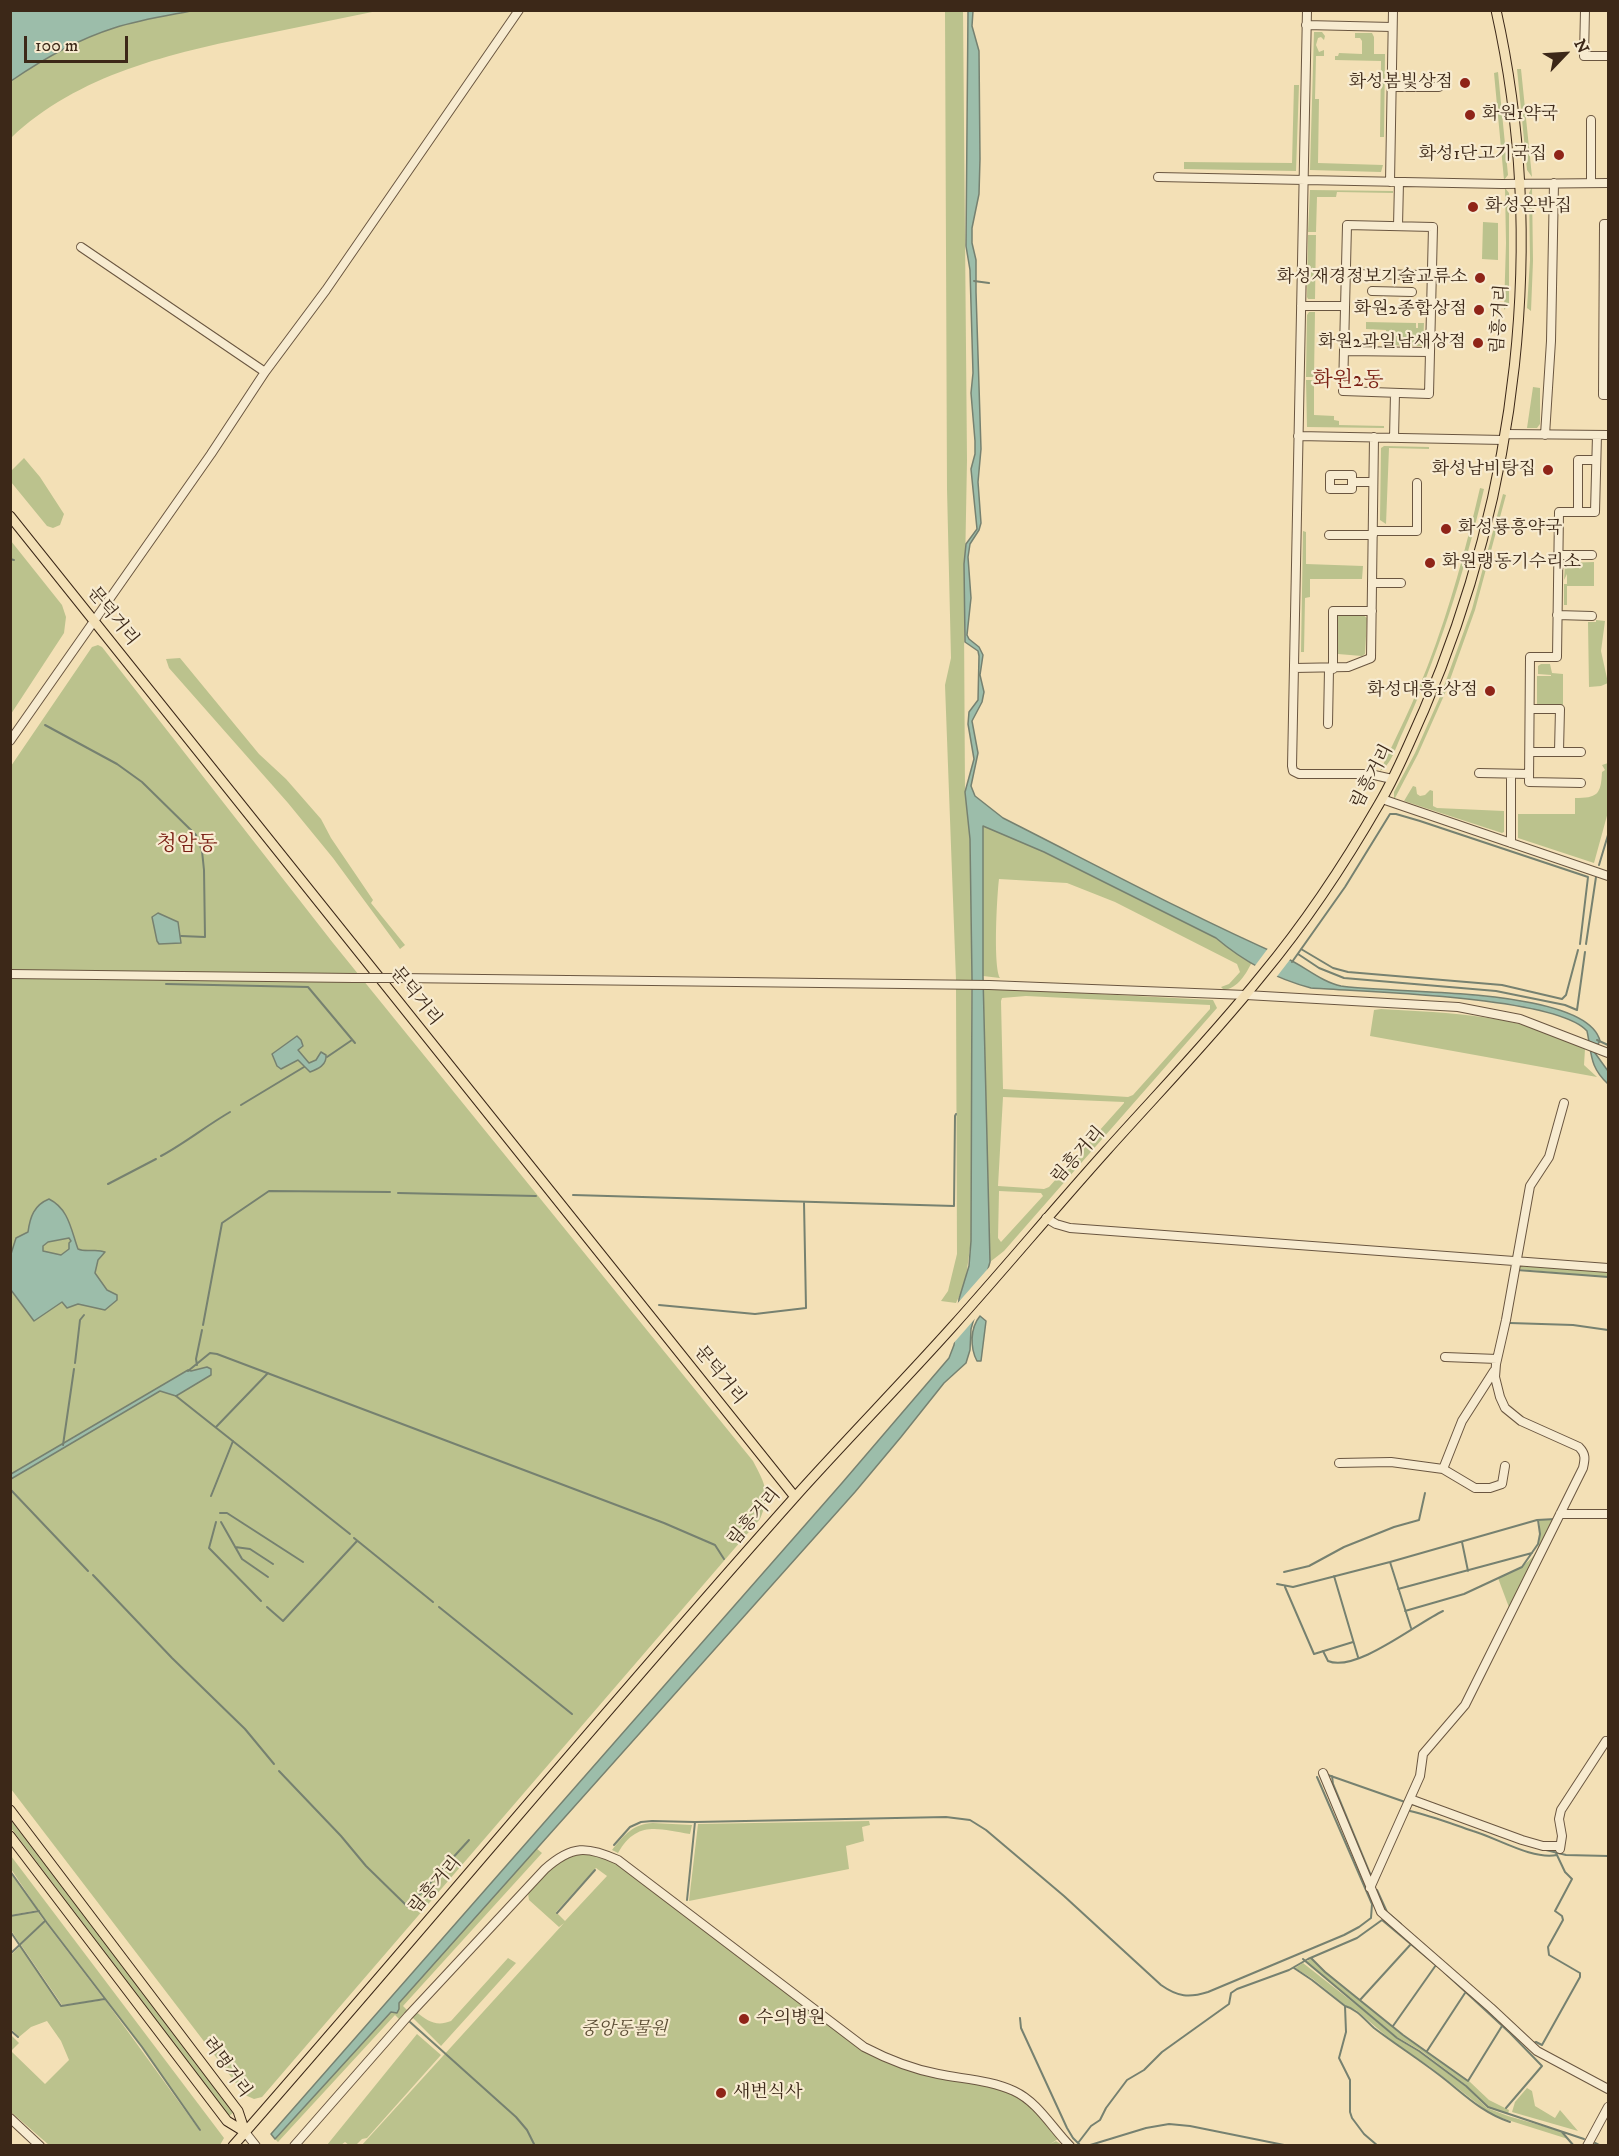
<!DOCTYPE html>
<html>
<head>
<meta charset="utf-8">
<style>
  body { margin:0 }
  #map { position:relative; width:1619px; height:2156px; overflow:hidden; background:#f3e0b6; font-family:"IM FELL DW Pica",serif }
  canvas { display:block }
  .frame { position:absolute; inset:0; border:12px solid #3c2818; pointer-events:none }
  .north { position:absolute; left:1535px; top:24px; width:60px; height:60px; -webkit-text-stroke:4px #f7ebd0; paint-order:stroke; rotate:65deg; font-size:16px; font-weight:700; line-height:24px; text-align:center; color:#3c2818 }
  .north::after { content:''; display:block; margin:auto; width:21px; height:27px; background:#3c2818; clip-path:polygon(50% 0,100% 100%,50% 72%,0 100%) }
  .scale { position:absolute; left:24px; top:36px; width:104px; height:27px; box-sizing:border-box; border:3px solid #3c2818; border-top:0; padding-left:8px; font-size:18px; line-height:21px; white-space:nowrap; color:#3c2818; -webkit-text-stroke:4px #f7ebd0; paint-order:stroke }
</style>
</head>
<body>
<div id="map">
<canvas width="1619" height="2156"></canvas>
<div class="frame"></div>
<div class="north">N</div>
<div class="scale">100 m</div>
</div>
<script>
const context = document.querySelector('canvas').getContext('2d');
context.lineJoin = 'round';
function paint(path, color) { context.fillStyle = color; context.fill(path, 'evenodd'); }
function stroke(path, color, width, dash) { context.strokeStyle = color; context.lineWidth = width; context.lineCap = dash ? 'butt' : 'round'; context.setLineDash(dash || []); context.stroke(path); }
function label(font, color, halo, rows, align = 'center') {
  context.font = font + ' "IM FELL DW Pica","Noto Serif KR",serif'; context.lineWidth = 4.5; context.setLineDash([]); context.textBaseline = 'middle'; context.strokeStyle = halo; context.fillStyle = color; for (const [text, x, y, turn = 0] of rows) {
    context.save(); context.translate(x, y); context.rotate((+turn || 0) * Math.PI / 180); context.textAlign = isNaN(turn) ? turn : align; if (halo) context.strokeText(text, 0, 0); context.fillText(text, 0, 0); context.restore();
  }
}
paint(new Path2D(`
  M191,11H377C338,19 299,27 260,35C172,53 78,74 11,138V81C43,59 76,40 114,28C139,20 165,16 191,11Z
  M945,11H963L967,460L964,623L965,792L970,839L972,980H956L945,685L951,658L947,489Z
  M1314,32H1322L1325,36L1324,40L1321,37L1318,38L1316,45L1319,52L1324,50V56H1316L1315,99H1319L1318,163L1383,165L1381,172L1310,170Z
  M1355,33H1372L1374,37V54H1385L1384,137H1380L1381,61L1335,60V56H1338L1339,53L1362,54V41L1360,38H1355Z
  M1517,69H1521L1532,177L1527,170Z
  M1498,72L1508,175L1504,180L1494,73Z
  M1294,85H1299L1296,171L1184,169V162L1292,163Z
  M1532,187L1533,261L1531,311L1527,308L1530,260L1529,193Z
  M1505,188L1509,193V304L1504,310L1506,243Z
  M1310,190L1393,191V193L1337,192L1336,197H1317L1316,232H1308Z
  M1483,222L1498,223V260L1482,259Z
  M1308,235H1316L1315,299H1308L1307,297Z
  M1309,312H1315L1314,377H1306L1307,315Z
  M1366,322L1416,323V328H1418V323H1424L1423,346L1385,345L1386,330L1366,329Z
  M1306,380H1314V415L1334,416V420L1339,421V425L1384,426V428L1307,427Z
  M1533,387L1540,388V424L1537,428H1527Z
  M1384,446L1429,447V449L1389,448L1386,524L1380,520L1381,448Z
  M24,458L40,477L64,514L60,525L53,528L47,526L11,482V471Z
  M1480,488L1484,489C1464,574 1438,657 1401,736C1396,747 1391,765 1380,771C1397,736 1414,701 1428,665C1450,608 1466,548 1480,488Z
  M1503,494L1506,495L1475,610L1447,688L1444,686L1472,609Z
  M1303,531L1306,532V564L1363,566L1362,579H1310V597L1305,598L1304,652H1301Z
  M11,541L62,605L66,617L64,633L11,714Z
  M1594,562V586H1567V605H1564V584H1567V574L1564,580L1565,563Z
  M1341,614L1363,615L1367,618L1365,654L1362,656L1338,654L1337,619L1338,615Z
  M1596,620L1605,621L1601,651L1608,683L1601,686L1589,687L1588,622H1596Z
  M98,645L102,647L333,943L753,1461C765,1484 771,1494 760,1519L262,2097L254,2099L245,2095L11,1789V766L92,647Z
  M180,658L259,754L286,779L321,819L331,838L373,900L371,903L405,945L400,949L333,858L288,803L169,668L166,659Z
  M1541,664H1550L1552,673L1563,674V705L1537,704V676H1551V675L1538,674V666Z
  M1443,690L1446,691L1418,754L1394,800V792L1415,753Z
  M1608,763V812L1594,863L1518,838V814H1575V798C1597,798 1601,795 1602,772L1605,770L1602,765Z
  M1413,786L1416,787L1417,794L1420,796L1425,795L1430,790L1433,791V806L1437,808L1504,811V832L1502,833L1404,801Z
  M983,826L1044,852L1122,890L1216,938L1252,962C1246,974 1238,988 1224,990L1221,987L1229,984L1240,972L1237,964L1115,902L1067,883L999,879C997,895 993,966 1000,978L983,976Z
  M983,988L1213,1000L1217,1008L1004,1251L990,1262ZM1026,996L1210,1005V1009L1133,1095L1128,1097L1003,1089L1001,1001L1002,998ZM1003,1097L1124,1102V1103L1049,1187L1044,1189L998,1186ZM999,1191L1041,1193L1043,1196L1001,1242L998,1238Z
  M956,989H971V1241L965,1284L956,1303L941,1301L948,1291L957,1254Z
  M1381,1009C1449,1013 1523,1014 1585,1049L1584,1065L1597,1077L1370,1036L1374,1010Z
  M1518,1264L1608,1271V1277L1517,1269Z
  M1552,1519L1555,1520L1510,1610L1498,1578C1527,1566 1545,1556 1539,1520Z
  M11,1820L233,2113L229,2116L11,1828Z
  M869,1821L870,1825L862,1827L864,1841L846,1846L849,1869L689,1901L698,1824Z
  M653,1823L692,1825L690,1834C658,1829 637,1820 618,1853L612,1850C625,1834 633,1824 653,1823Z
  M536,1848L542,1853L403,2006L407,2010L399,2019L395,2015L278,2142L275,2139L391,2012H397L399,2009V2003Z
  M593,1853L618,1864L865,2051C905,2074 956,2079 1000,2089C1026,2099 1042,2117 1058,2139L1050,2144L1056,2141L1062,2145L361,2146L564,1923L559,1927L529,1900L528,1893L559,1861L569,1855ZM596,1868L607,1876L565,1921L556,1912Z
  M11,1856L224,2138L220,2145H49L11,2112V2035L19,2043L11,2051L45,2084L69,2060L61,2041L47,2021L31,2027L19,2037L11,2029V1955L20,1946L61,2006L105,2000L200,2131H201L142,2047L47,1923L11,1869Z
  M10,1872L38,1910L11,1915Z
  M38,1912L44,1921L20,1944L11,1930V1916Z
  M45,1922L104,1999L62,2005L21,1945Z
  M508,1958L516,1963L441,2046L412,2017L416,2012C428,2021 436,2027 451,2021Z
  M1311,1959L1402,2035L1469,2081L1489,2100L1509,2110L1508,2114L1488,2107L1466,2085L1420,2050L1397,2037L1305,1962Z
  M1303,1963L1364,2011L1396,2038L1419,2052L1465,2086L1487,2108L1508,2116L1560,2131L1568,2139L1492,2115L1429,2066L1398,2046L1356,2010L1346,2006L1313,1979L1295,1968Z
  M417,2034L441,2055L367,2138L362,2139L356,2145H349L345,2142L341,2145H327Z
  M1527,2088L1532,2091L1535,2106L1555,2118L1560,2110L1578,2131L1512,2112L1515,2102Z`), '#bbc28d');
const water = new Path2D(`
  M11,10H191V11C165,16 139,20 114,28C76,40 43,59 11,81Z
  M968,11H973L972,26L979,51L980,159L979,194L972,228V243L976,260V292L981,449L978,482L981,523L979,530L970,544L968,557L971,598L967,635L969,639L979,647L983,655L980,675L984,692L982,702L972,721L978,753L971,786L975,796L1003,818C1096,865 1189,915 1284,957C1303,965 1321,982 1341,986C1388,994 1587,986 1600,1041L1596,1047L1595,1053L1608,1071V1084C1589,1066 1592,1054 1587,1031C1556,996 1364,992 1311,988C1277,979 1243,961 1216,938L1044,852L983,826V976L990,1262L971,1329L970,1350L966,1363L944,1383L901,1437L855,1492L399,2003V2009L397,2013L391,2012L275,2139L271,2134L842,1483L949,1358L954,1345L959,1299L969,1266L971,1241L972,979L970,839L965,792L974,759L968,724L969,712L978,700L979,656L978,651L965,642L964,564L966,544L977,529L971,469L975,454V441L971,393L973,373L970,270L966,246Z
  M158,913L178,922L181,943L159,944L157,941L152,917Z
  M297,1036L301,1040L303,1046L298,1050L309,1063L316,1060L321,1052L326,1055C327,1065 318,1069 310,1072L298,1060L281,1069L277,1066L272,1054Z
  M49,1199C69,1209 71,1230 78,1249C87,1253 96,1248 105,1252L98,1260L95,1273L107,1290L117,1295V1300L105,1310L78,1304L67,1308L62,1302L34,1321L11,1290V1254L16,1238L28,1232C30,1217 34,1205 49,1199ZM69,1238L71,1241L69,1243V1249L61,1255L43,1251V1246L48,1242Z
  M980,1316L986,1321L981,1361H977C970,1348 970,1328 980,1316Z
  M207,1367L211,1369V1375L176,1396L160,1391L11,1479V1474L188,1370L191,1371Z`);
paint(water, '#9cbdaa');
stroke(water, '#768170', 1.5);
paint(new Path2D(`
  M1269,947L1292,957L1275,979L1254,967Z
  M992,1264L979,1313H980L952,1345L956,1305Z`), '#f3e0b6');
stroke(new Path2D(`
  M974,281L989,283
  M10,559L14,560
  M45,725L117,764L142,782L196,835L202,851L204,870L205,937L181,936
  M1599,865L1608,835
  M1586,944L1596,877
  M1301,949L1333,968L1348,972L1502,985L1562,999L1566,995L1578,950
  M1298,954L1319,968L1344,978L1496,991L1565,1005L1577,1010L1585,952
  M1292,962L1345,887L1390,814H1396L1420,821L1588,877L1580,944
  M166,984L308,987L355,1043
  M1597,1040L1608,1045
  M327,1057L352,1040
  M241,1105L304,1067
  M161,1156C185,1143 206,1126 230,1112
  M108,1184L156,1159
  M398,1193L536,1196
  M573,1195L954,1206L955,1116L956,1114
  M1517,1270L1608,1277
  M659,1305L755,1314L806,1308L804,1202
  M1510,1323L1573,1325L1608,1330
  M203,1325L222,1223L269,1191L390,1192
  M75,1363L80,1320L84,1315
  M197,1365L196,1359L202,1330
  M188,1371L210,1353L217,1354L664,1523L715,1545L724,1559
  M176,1396L350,1534
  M216,1427L268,1373
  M63,1445L74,1369
  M10,1489L88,1571
  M211,1496L233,1441
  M220,1513H227L303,1562
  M216,1522L209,1548L261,1601
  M221,1522L242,1559L268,1577
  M354,1538L433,1602
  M1462,1542L1468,1571
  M235,1547L250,1549L273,1564
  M1390,1562L1411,1628
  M1284,1572L1309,1566L1344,1547L1394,1527L1419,1520L1425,1493
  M93,1575L172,1658L245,1729L274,1764
  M1334,1576L1358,1657
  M1277,1584L1293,1587L1390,1562L1537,1520L1555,1519
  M1285,1587L1314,1654L1353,1642
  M1398,1589L1532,1553
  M267,1607L283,1621L357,1541
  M439,1607L572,1714
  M1405,1611L1464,1594L1522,1567L1538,1544L1540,1534L1538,1520
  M1323,1651L1328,1661C1356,1673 1417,1623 1443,1611
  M279,1771L341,1836L366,1866L408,1907L469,1840
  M1328,1775L1405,1802
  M1332,1776L1333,1784L1371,1876
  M1412,1804L1443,1815
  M1410,1811C1432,1816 1452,1824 1473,1831C1497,1838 1532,1860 1557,1855
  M614,1845L630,1827L641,1822L652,1821L695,1822L946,1817L970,1820L986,1830L1064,1896L1161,1985C1178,1997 1189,1998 1208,1992L1344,1935L1359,1927L1371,1918L1372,1904L1317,1777
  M1542,1849L1566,1855L1608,1856
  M10,1871L47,1923L142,2047L200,2130
  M1377,1890L1387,1912L1401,1924
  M415,1899L423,1909
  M687,1900L695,1822
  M557,1913L595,1870
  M10,1916L39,1911
  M10,1931L61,2006L105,1999
  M10,1954L45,1921
  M1311,1958L1325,1972L1403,2035L1468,2081L1502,2026
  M1303,1959L1397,2038L1419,2051L1466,2086L1488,2107L1584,2139
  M1294,1968L1312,1980L1345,2006L1346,2032L1339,2058L1350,2080V2112L1352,2118L1364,2134L1378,2146
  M1444,1972L1510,2033L1542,2066L1506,2108
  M1360,2000L1411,1944
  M1345,2006C1357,2009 1365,2020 1374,2028C1395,2044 1417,2058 1438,2074C1462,2092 1480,2112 1510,2122
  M1020,2018L1021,2028L1067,2128L1073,2138L1081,2146
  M410,2022L516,2117L527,2130L535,2146
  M1393,2026L1436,1965
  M10,2030L18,2037
  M1533,2042L1541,2050
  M1534,2043L1536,2042L1542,2045L1580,1977V1973L1549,1955L1548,1947L1563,1920L1562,1916L1555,1911L1572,1879L1565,1872L1556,1853
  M1427,2051L1465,1993
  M1562,2132L1574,2146
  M1078,2143L1091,2126L1100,2120L1106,2108L1127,2080L1144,2070L1162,2052L1229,2004L1231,1993L1237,1989L1289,1970L1308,1959L1357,1938L1382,1920L1437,1966
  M1595,2143L1601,2146
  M1087,2146L1146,2128L1169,2124L1190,2126L1289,2146`), '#768170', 2);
const minor = new Path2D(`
  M1307,10L1292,766L1293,771L1299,774H1370L1392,779
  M1585,10L1584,56H1608
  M1306,25L1392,27
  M1392,87H1439
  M1158,177L1502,184L1608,183
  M1390,182L1393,10
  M1591,183V120
  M1608,224H1604L1603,395H1608
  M1347,225L1433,227L1429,394L1343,391Z
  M1398,226L1399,182
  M81,247L265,372
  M1346,274L1431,275
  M1372,291L1412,292
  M1301,306H1345
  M1344,351L1430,352
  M1505,434L1608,435
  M1545,435L1551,341L1554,183
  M1298,436L1504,440
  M1394,438L1395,393
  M1330,475H1352V489H1330Z
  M1352,482H1373
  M1578,512V460H1596
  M1373,531H1417V483
  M1329,535H1373
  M1558,555H1592
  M1372,583H1401
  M1557,615L1592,616
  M1294,668L1348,667L1371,658L1374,437
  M1333,669V611H1372
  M1530,709H1560L1559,751
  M1328,724L1329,669
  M10,741L211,454L265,372L326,290L519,10
  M1530,752H1581
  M1479,773L1529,774
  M1581,783L1529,782L1530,657H1557L1559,512H1595L1597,435
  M1382,799L1608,876
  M1511,843V774
  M10,974L354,978
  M399,978L989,985L1246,995L1458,1007L1520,1019L1608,1053
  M1046,1218L1056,1224L1070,1228L1608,1268
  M1445,1357L1497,1359
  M1339,1463L1391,1462L1443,1469L1475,1488H1490L1502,1484L1505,1466
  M1443,1469L1462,1421L1494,1371
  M1560,1514H1608
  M1323,1773L1381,1912L1491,2008L1537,2051L1608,2089
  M1410,1799L1522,1840L1543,1846H1559
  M1560,1849L1562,1836L1559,1819L1561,1810L1606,1741
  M1370,1888L1420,1776L1423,1754L1465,1705L1583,1468C1585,1459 1586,1454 1579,1447L1521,1421L1505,1408L1500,1397L1495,1377L1496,1364L1506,1320L1530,1186L1549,1157L1564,1103
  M10,2118L40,2146
  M245,2132L256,2146
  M294,2146L408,2016L545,1869C572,1845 587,1846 618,1860L864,2047C887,2059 912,2069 938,2074C962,2079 991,2080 1014,2091C1038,2102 1052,2128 1070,2146
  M1587,2146L1608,2107`);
const major = new Path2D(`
  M10,516L795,1497
  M10,1810L238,2111L245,2132
  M10,1836L227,2121L245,2132
  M233,2146C422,1931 604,1711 794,1498C846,1440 901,1384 953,1326C1005,1268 1055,1208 1107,1150C1159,1092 1213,1036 1262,975C1306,922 1345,863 1379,804C1397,774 1410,741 1424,710C1517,493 1548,242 1496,10`);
stroke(minor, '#6a5640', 10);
stroke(major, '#3c2818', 11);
stroke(minor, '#f7ebd0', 8);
stroke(major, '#f3e0b6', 9);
const minorBridge = new Path2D(`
  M354,978H399`);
stroke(minorBridge, '#6a5640', 10, []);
stroke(minorBridge, '#f7ebd0', 8);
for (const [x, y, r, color] of [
  [1465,83,6,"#8f2418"],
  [1470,115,6,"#8f2418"],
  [1559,155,6,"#8f2418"],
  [1473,207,6,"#8f2418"],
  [1480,278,6,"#8f2418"],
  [1479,310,6,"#8f2418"],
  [1478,343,6,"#8f2418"],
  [1548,470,6,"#8f2418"],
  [1446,529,6,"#8f2418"],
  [1430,563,6,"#8f2418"],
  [1490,691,6,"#8f2418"],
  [744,2019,6,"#8f2418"],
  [721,2093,6,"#8f2418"]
]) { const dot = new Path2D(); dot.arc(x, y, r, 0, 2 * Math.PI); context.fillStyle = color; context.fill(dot); stroke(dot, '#f7ebd0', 2); }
label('18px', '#3c2818', '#f7ebd0', [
  ["화성봄빛상점",1453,83],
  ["화원1약국",1482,115,"left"],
  ["화성1단고기국집",1547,155],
  ["화성온반집",1485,207,"left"],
  ["화성재경정보기술교류소",1468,278],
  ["화원2종합상점",1467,310],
  ["화원2과일남새상점",1466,343],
  ["화성남비탕집",1536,470],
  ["화성룡흥약국",1458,529,"left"],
  ["화원랭동기수리소",1442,563,"left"],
  ["화성대흥1상점",1478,691],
  ["수의병원",756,2019,"left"],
  ["새번식사",733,2093,"left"]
], 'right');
label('18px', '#3c2818', '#f7ebd0', [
  ["림흥거리",1501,319,-86],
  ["문덕거리",112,617,51],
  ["림흥거리",1373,777,-62],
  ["문덕거리",415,997,51],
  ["림흥거리",1079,1156,-48],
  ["문덕거리",719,1376,51],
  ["림흥거리",755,1518,-49],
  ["림흥거리",436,1886,-49],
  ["려명거리",226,2068,54]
]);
label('italic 18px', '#5c4e35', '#f7ebd0', [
  ["중앙동물원",624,2030]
]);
label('21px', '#7a1f14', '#f7ebd0', [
  ["화원2동",1348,382],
  ["청암동",187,846]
]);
</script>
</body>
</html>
